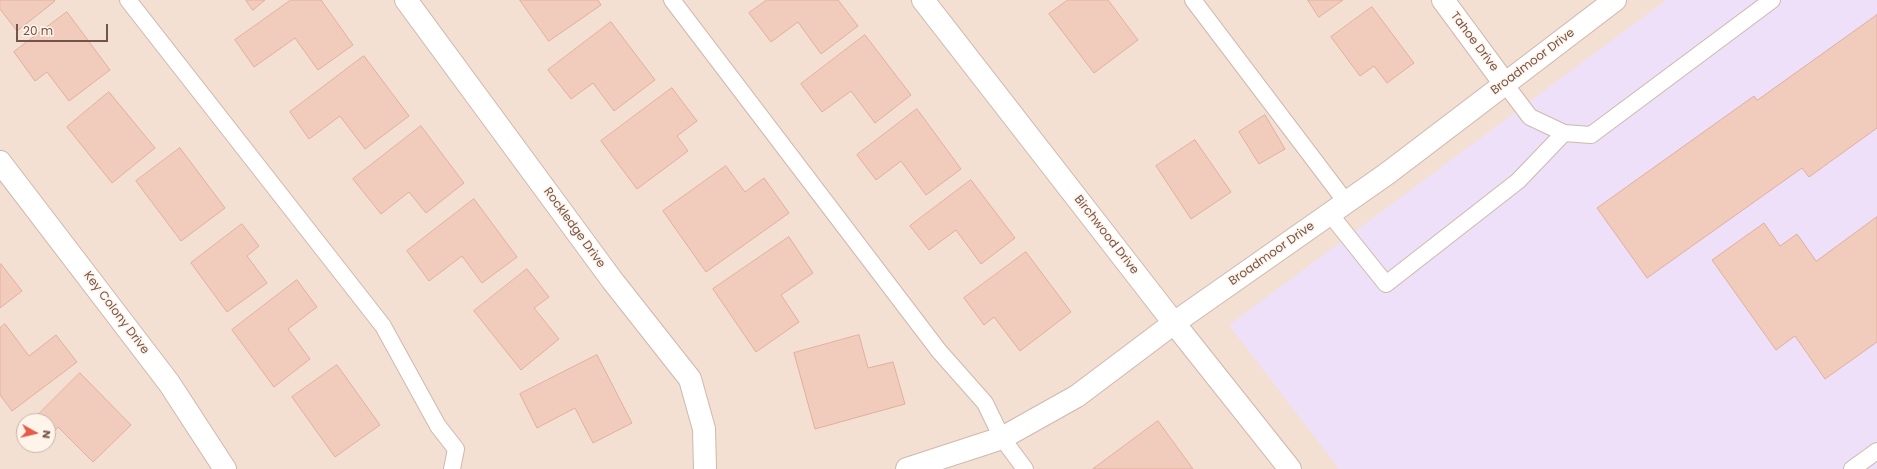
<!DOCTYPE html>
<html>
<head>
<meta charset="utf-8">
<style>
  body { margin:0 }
  #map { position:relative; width:1877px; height:469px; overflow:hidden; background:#fcf0e4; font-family:Poppins,sans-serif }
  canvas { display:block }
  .north { position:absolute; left:16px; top:413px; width:40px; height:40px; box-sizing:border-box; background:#fff4ea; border:1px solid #c7b4aa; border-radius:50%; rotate:98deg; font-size:11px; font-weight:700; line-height:16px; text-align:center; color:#74544a }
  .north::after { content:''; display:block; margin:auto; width:14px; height:18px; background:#e45b4a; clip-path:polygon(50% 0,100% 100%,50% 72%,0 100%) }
  .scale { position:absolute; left:16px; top:24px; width:92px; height:18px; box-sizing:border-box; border:2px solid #74544a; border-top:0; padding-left:5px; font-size:12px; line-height:14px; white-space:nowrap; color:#74544a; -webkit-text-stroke:3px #fff4ea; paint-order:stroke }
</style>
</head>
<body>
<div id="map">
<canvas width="1877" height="469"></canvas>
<div class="north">N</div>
<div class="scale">20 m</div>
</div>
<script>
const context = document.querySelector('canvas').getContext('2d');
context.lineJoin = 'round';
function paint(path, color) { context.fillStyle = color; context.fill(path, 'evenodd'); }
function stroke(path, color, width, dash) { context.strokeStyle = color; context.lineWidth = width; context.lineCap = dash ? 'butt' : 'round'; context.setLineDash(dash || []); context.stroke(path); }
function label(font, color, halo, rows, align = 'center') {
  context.font = font + ' Poppins,sans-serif'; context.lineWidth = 3; context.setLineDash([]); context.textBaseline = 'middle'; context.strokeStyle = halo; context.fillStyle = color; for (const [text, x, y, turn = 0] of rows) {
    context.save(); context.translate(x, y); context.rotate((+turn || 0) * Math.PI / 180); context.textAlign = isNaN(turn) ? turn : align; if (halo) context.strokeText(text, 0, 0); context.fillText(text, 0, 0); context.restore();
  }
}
paint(new Path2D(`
  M0,0H1877V469H0ZM24,421H48V445H24Z`), '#f3e0d2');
paint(new Path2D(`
  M1666,0H1877V469H1339L1229,325Z`), '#ede0f8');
const building = new Path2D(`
  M0,0H54L55,1L17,31L0,9Z
  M246,0H265L253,10Z
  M291,0H321L353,45L318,70L295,38L254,67L235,40Z
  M520,0H598L601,5L549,41Z
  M767,0H838L858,26L821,54L798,22L771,42L749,13Z
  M1068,0H1108L1138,40L1094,73L1049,14Z
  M1308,0H1343L1319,17Z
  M1372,7L1414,63L1387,83L1374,66L1360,76L1331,37Z
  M67,12L110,70L69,101L47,72L35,81L14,52Z
  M1877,15V128L1809,177L1802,168L1647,278L1597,208L1754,96L1757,100Z
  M611,22L655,80L614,111L593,83L571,99L548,70Z
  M865,35L911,95L875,123L851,91L822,112L801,84Z
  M364,56L409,116L365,149L340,116L309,139L290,112Z
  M672,88L697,121L677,136L688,151L637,189L601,141Z
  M109,92L155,148L112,183L67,127Z
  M917,109L961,169L926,195L901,161L876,180L857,155Z
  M1265,115L1285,149L1259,164L1239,132Z
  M421,126L464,183L426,213L409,192L381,214L353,179Z
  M1195,140L1231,192L1191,219L1156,166Z
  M180,148L225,208L181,241L136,181Z
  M726,166L745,192L764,178L789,213L706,272L663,211Z
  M971,180L1015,238L981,264L956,230L929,250L910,226Z
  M474,199L517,257L482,283L462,256L429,281L407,251Z
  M1877,217V342L1825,379L1795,336L1776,350L1712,260L1764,223L1780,246L1797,234L1816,261Z
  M242,224L259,246L247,256L267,283L227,312L191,263Z
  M789,237L813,273L781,295L799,322L756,352L713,289Z
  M1026,252L1071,312L1020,351L994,317L984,325L964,298Z
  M1,264L22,291L0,308V265Z
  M527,269L549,297L534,308L559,339L521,370L474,311Z
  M297,280L317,307L288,329L310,359L274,387L232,330Z
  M5,324L29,356L56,335L77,362L12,411L0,395V328Z
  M859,335L868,368L893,362L905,404L815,429L794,353Z
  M597,355L632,423L593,443L575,408L537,428L520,394Z
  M337,365L380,425L335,457L292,397Z
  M80,373L131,425L93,462L58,427L53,433L48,428V421H41L37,416Z
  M1158,421L1193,469H1093Z`);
paint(building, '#f1cbbc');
stroke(building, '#e3af9c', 1);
const service = new Path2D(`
  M128,0L383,326L438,426L456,449L452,469
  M672,0L939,351L985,403L1002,438L1025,469
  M1193,0L1346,202
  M1505,84L1530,117L1564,133L1591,135L1772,0
  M1330,214L1386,284L1518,181L1564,133
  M1852,469L1877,451`);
const minor = new Path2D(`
  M406,0L612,280L690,379L704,429L705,469
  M923,0L1174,323
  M1443,0L1505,84
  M0,162L169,383L225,469`);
const tertiary = new Path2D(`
  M1174,323L1290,469
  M907,469L1002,438L1077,396L1174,323L1388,173L1615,0`);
stroke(service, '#cfb8ad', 18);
stroke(minor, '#cfb8ad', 24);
stroke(tertiary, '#cfb8ad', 24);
stroke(service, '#fff', 16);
stroke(minor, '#fff', 22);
stroke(tertiary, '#fff', 22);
label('12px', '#74544a', '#fff4ea', [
  ["Tahoe Drive",1474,42,53],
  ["Broadmoor Drive",1533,62,-37],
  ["Rockledge Drive",574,228,54],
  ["Birchwood Drive",1106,235,52],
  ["Broadmoor Drive",1272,254,-35],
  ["Key Colony Drive",116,313,53]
]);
</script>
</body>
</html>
